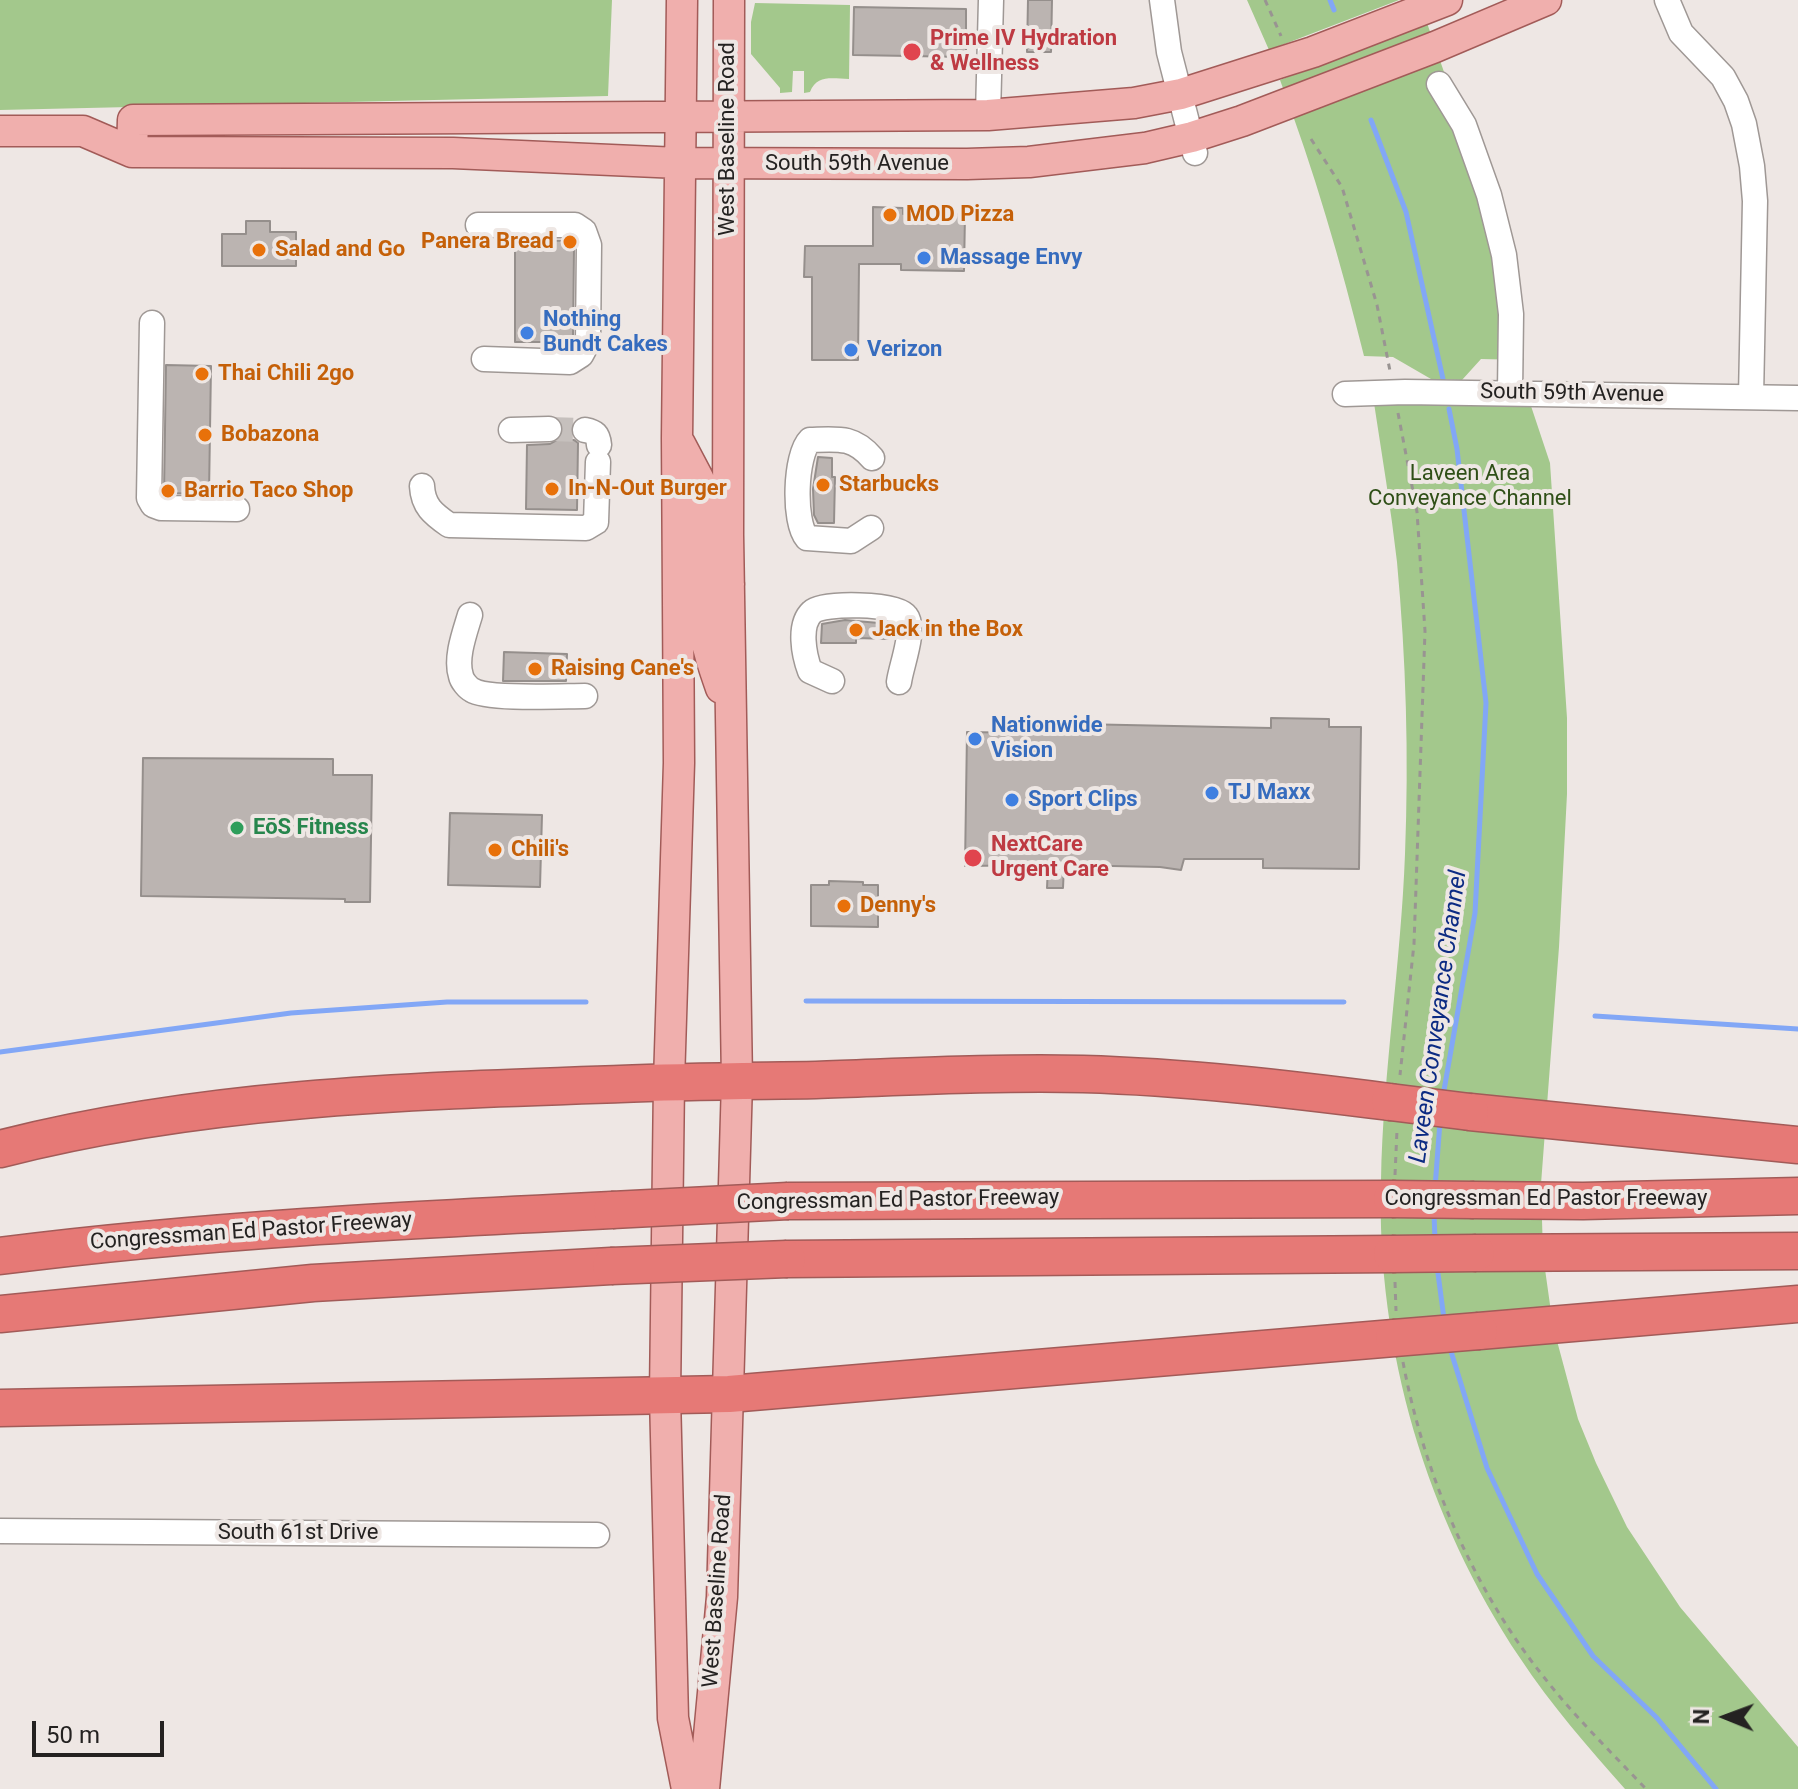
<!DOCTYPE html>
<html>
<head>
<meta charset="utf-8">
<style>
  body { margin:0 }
  #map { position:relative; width:1798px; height:1789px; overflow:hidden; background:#eee7e4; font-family:Roboto,sans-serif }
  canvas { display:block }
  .north { position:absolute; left:1686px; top:1677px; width:80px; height:80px; -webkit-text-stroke:6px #eee7e4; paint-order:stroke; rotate:271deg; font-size:22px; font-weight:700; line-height:32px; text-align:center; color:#242221 }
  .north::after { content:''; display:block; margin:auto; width:28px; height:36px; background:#242221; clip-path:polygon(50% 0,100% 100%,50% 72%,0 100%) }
  .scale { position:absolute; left:32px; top:1721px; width:132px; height:36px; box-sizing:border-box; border:4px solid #242221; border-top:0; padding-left:10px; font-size:24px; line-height:28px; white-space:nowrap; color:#242221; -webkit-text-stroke:6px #eee7e4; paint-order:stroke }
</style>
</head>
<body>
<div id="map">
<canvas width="1798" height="1789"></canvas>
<div class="north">N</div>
<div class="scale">50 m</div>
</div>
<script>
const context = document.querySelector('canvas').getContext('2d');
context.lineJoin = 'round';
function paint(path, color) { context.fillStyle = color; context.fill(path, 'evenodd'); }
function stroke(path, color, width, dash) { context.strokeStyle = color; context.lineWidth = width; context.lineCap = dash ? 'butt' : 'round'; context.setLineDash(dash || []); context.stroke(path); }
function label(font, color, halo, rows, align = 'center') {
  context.font = font + ' Roboto,sans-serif'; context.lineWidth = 8; context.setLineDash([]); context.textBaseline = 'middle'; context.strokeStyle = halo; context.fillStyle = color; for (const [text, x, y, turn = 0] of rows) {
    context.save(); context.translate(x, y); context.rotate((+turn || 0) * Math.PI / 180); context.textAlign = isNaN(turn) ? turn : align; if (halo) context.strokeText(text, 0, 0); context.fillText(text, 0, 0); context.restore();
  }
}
paint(new Path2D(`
  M0,0H612L608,96L0,110Z
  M1247,0H1399L1269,50Z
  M755,3L850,5L849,79C833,79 817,74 810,92L804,93V71H793L792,92L780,93V88L751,54V22Z
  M1427,23L1469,144L1524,360L1481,359L1462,380L1431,379L1393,357L1364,356C1341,263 1314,170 1280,80Z
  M1374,403L1531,406L1550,463L1567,718V794L1559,947L1541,1184L1543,1255L1553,1326L1578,1419L1596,1463L1627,1527L1680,1607L1798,1747V1789H1625C1588,1747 1551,1705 1520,1658C1427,1519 1376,1349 1381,1181C1383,1072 1401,963 1405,854C1409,756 1406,659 1397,562C1391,509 1382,456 1374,403Z`), '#a3c88c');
stroke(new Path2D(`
  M1330,0L1334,10
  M1371,120L1406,212L1443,379
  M806,1001L1344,1002
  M1595,1016L1798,1029
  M0,1052L291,1013L447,1002H586
  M1443,1096L1475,913L1486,703L1457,449L1449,409
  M1435,1188L1440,1122
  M1434,1214L1435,1240
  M1437,1266L1444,1319
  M1449,1345L1487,1468L1537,1574L1593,1656L1657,1718L1716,1789`), '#82a7f6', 5);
const building = new Path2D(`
  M1028,0H1052L1051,52H1027Z
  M854,7L966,9V57L853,55Z
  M873,207L903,208V214H965L964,271L901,270V264H859L858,360H812V277H804L805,246H873Z
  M246,221H270V232H296V266H222V234H246Z
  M515,240L572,241L574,248L573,338L571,342H515Z
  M166,365L211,366L209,494L164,493Z
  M559,439L574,440L578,443L577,510L526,509L527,445L550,444Z
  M818,457L832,458V477H835L834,523H818L814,515L813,489Z
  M845,620L890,624V639L856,638V643H821L822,624Z
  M504,652L567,654L566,681H503Z
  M1271,718L1329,719V727H1361L1359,869L1263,868V859H1184L1181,870L1160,867L1064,865L1063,888H1047L1048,865L965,866L967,732L1029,733V723L1271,728Z
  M143,758L333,759V775H372L370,902H345V899L141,896Z
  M450,813L542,815L540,887L448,885Z
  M829,881L863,882V885H878V927L811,926V885H829Z`);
paint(building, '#bbb4b1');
stroke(building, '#958f8c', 2);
stroke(new Path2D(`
  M549,429L585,430`), '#c6c0bd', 24, [24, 12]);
const minor = new Path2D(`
  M1162,0L1169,52L1195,153
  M1667,0L1681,33L1723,77L1736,101L1744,124L1752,166L1755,201L1751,397
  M1439,84L1464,125L1489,195L1504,255L1511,314L1510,393
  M988,115L991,0
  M478,225H575L584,231L589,245L588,342L581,355L570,362L484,359
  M152,323L149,498L153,505L161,508L237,509
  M1345,394L1405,392L1798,398
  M511,430L549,429
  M585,430C595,432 598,434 599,445
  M422,486C423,506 433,514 449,525L586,528L596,522L598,462
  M871,528L851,541L807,538C793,522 795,455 810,440C838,439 853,436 872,458
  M470,615C465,632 455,658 461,676C462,681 468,688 472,690C488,700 563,696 585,696
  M832,681L810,671C804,655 798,625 812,612C822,602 898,603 906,616C916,629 901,666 899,682
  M0,1531L597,1535`);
const major = new Path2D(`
  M682,0L677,438L679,763L669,1082L665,1396L673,1718L687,1789
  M0,131H83L132,152L453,153L679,163L967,164L1029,162L1145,148L1192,137L1242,121L1435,47L1546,0
  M132,152L133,120L988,115L1134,103L1181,94L1313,52L1447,0
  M680,444L699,480L708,557L729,584
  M681,557C703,572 699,604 704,627C707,648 714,668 721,688
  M704,1789L722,1597L737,1081L728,535L729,0`);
const highway = new Path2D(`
  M1470,1112L1798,1145
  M0,1149C202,1097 412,1091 620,1084C685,1081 751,1081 816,1080C905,1077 993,1072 1083,1074C1185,1077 1288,1089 1390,1102
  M1474,1200L1583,1201L1798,1196
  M788,1201L1392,1199
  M1476,1253L1798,1251
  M0,1256C203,1230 407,1220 612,1210
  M787,1259L1392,1254
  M0,1314L313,1283L611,1266
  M1479,1331L1798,1304
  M0,1408L729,1394L1394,1338`);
stroke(minor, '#9f9895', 27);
stroke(major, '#a25b58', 33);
stroke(highway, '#a25b58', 39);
stroke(new Path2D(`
  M1265,0L1281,36
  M1311,139L1342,187L1377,305L1390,371
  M1398,413L1417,512L1425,631L1414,944L1400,1075
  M1395,1175L1397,1130
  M1395,1282L1396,1311
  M1403,1362C1424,1474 1472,1587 1543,1676C1574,1716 1611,1752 1646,1789`), '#999492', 3, [6, 6]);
stroke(minor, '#fff', 24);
stroke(major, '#f0afad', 30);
stroke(highway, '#e67976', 36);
const highwayBridge = new Path2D(`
  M1390,1102L1470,1112
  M1392,1199L1474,1200
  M612,1210L788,1201
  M1392,1254L1476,1253
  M611,1266L787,1259
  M1394,1338L1479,1331`);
stroke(highwayBridge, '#a25b58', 39, []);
stroke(highwayBridge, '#e67976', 36);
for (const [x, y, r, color] of [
  [912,52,10,"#e0444e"],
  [890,215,8,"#e8710a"],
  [570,242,8,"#e8710a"],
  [259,250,8,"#e8710a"],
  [924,258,8,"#3f7fe0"],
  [527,333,8,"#3f7fe0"],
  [851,350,8,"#3f7fe0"],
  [202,374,8,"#e8710a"],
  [205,435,8,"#e8710a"],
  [823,485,8,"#e8710a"],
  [552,489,8,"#e8710a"],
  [168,491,8,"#e8710a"],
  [856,630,8,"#e8710a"],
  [535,669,8,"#e8710a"],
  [975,739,8,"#3f7fe0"],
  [1212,793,8,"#3f7fe0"],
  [1012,800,8,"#3f7fe0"],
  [237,828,8,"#2e9e5b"],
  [495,850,8,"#e8710a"],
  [973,858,10,"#e0444e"],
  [844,906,8,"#e8710a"]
]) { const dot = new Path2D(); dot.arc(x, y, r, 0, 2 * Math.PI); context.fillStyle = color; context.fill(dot); stroke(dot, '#eee7e4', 3); }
label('bold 22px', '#be3a42', '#eee7e4', [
  ["Prime IV Hydration",930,39],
  ["& Wellness",930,64],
  ["NextCare",991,845],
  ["Urgent Care",991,870]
], 'left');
label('22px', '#242221', '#eee7e4', [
  ["West Baseline Road",728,139,-90],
  ["South 59th Avenue",857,164],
  ["South 59th Avenue",1572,394,1],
  ["Congressman Ed Pastor Freeway",1546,1199],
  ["Congressman Ed Pastor Freeway",898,1201,-1],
  ["Congressman Ed Pastor Freeway",251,1232,-4],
  ["South 61st Drive",298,1533],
  ["West Baseline Road",718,1591,-86]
]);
label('bold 22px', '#c56008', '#eee7e4', [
  ["MOD Pizza",906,215],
  ["Panera Bread",554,242,"right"],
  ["Salad and Go",275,250],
  ["Thai Chili 2go",218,374],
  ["Bobazona",221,435],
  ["Starbucks",839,485],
  ["In-N-Out Burger",568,489],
  ["Barrio Taco Shop",184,491],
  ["Jack in the Box",872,630],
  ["Raising Cane's",551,669],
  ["Chili's",511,850],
  ["Denny's",860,906]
], 'left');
label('bold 22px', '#366cbe', '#eee7e4', [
  ["Massage Envy",940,258],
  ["Nothing",543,320],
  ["Bundt Cakes",543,345],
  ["Verizon",867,350],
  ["Nationwide",991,726],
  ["Vision",991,751],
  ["TJ Maxx",1228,793],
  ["Sport Clips",1028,800]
], 'left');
label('22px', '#2f4f17', '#eee7e4', [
  ["Laveen Area",1470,474],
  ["Conveyance Channel",1470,499]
]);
label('bold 22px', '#27864d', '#eee7e4', [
  ["EōS Fitness",253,828]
], 'left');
label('italic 24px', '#0c2b83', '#eee7e4', [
  ["Laveen Conveyance Channel",1439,1017,-82]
]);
</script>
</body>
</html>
